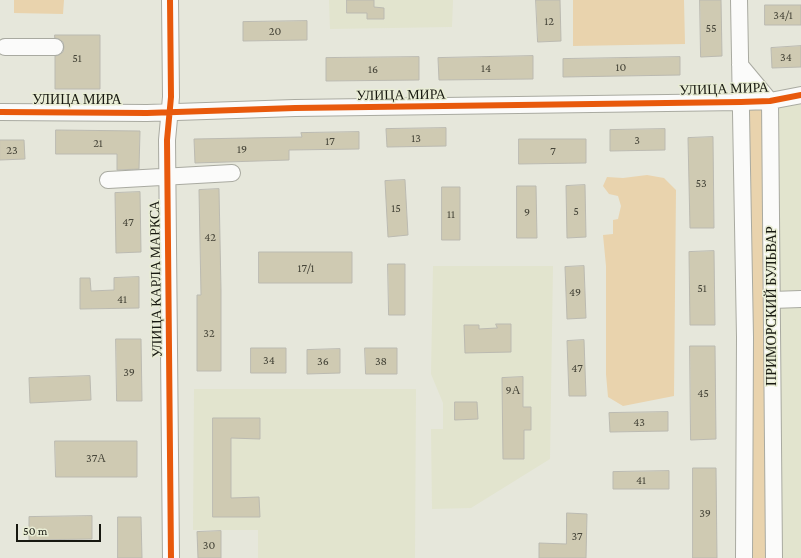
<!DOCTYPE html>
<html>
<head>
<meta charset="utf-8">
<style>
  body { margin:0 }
  #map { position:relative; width:801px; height:558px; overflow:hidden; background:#e6e7db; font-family:"Crimson Pro",serif }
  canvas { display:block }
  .scale { position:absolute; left:16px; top:524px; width:85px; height:18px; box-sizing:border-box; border:2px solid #171810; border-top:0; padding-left:5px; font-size:12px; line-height:14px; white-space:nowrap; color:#171810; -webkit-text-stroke:3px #e9edd5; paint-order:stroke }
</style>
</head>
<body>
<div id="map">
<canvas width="801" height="558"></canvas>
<div class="scale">50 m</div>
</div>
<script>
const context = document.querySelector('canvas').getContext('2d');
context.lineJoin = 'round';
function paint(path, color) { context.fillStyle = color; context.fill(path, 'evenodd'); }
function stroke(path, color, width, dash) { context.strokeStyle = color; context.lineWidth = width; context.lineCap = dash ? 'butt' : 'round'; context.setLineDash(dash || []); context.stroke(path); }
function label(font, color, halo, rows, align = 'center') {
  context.font = font + ' "Crimson Pro",serif'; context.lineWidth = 3; context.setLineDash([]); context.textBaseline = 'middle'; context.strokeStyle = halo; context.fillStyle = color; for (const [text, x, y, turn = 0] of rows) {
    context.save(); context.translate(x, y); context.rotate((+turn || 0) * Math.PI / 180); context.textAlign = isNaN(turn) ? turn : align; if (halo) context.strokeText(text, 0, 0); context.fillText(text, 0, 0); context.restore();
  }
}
paint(new Path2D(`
  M329,0H453L452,27L330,29Z
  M801,101V558H779L774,103Z
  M433,266H553L550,459L471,508L432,509L431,429H443V403L431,374Z
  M194,389H416L415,558H258V530H193Z`), '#e2e4ce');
paint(new Path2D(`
  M14,0H64L63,14L14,13Z
  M573,0H684L685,44L573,46Z
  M770,101L774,558H744L741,102Z
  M647,175L664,178L676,190L674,396L623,406L608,397L606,374V266L603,235L613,234V220L618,219L621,206L618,196L609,194L603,186L607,177L623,178Z`), '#e9d3ad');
const building = new Path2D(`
  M347,0H374V7L384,8V19H367V13H347Z
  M536,0H560L561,41L538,42Z
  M700,0H721L722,56L701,57Z
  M765,5H801V25H765Z
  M307,21V40L243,41V22Z
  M55,35H100V89H55V56L59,55L63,52L64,47L63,42L59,39L55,38Z
  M801,46V67L772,68L771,48Z
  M533,56V79L439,80L438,58Z
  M419,57V80L326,81V58Z
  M680,57V75L563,77V59Z
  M446,128V146L387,147L386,129Z
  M665,129V150L610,151V130Z
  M56,130L140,131L139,169L117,170V154H56Z
  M359,132V149L289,150V160L195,163L194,139L302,137L301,133Z
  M713,137L714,228H690L688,138Z
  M519,139H586V163L519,164Z
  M0,140H24L25,159L0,160Z
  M405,180L408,235L388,237L385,181Z
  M585,185L586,237L567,238L566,186Z
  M517,186H536L537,238H517Z
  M442,187H460V240H442Z
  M219,189L221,290V371H197V295H201L199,190Z
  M140,192L141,252L116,253L115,193Z
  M714,251L715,325H690L689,252Z
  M259,252H352V283H259Z
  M388,264H405V315H389Z
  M584,266L586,318L567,319L565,267Z
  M139,277V308L80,309V278H90L91,291L114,290V278Z
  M496,324H511V352L465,353L464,325H479V329L497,328Z
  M116,339H141L142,401H117Z
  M584,340L586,396H569L567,341Z
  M690,346H715L716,439L691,440Z
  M251,348H286V373H251Z
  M365,348H397V374H366Z
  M340,349V373L307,374V350Z
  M90,376L91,400L30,403L29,378Z
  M523,377V407H531V430H524V459H503L502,378Z
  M455,402H477L478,419L455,420Z
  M668,412V431L610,432L609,413Z
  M213,418H260V439L231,438V498L259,497L260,517H213Z
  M55,441H137V477H56Z
  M693,468H716L717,558H693Z
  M669,471V489H613V472Z
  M567,513L587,514L586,558H539V543L566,544Z
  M92,516V539L29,540V517Z
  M118,517H141L142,558H118Z
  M221,531V558H198L197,532Z`);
paint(building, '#cfcab2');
stroke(building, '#bbbab1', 1);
const minor = new Path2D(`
  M170,0L171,97L167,140L171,558
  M739,0L745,337L744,558
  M5,47H55
  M740,65L770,101L774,558
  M0,112L147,113L295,108L741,102L770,101L801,95
  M108,180L232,173
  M772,300L801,299`);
stroke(minor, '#a9aaa1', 18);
stroke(minor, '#fbfbfa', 16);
stroke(new Path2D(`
  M170,0L171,97L167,140L171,558
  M0,112L147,113L295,108L741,102L770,101L801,95`), '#e8590c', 6);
label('12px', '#454438', null, [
  ["34/1",783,15],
  ["12",549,21],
  ["55",711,28],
  ["20",275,31],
  ["34",786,57],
  ["51",77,58],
  ["10",621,67],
  ["14",486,68],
  ["16",373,69],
  ["13",416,138],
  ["3",637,140],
  ["17",330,141],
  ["21",98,143],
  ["19",242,149],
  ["23",12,150],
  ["7",553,151],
  ["53",701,183],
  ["15",396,208],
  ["5",576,211],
  ["9",527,212],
  ["11",451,214],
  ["47",128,222],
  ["42",210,237],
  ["17/1",306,268],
  ["51",702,288],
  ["49",575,292],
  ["41",122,299],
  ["32",209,333],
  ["34",269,360],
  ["36",323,361],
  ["38",381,361],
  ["47",577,368],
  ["39",129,372],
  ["9А",513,390],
  ["45",703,393],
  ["43",639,422],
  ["37А",96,458],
  ["41",641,480],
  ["39",705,513],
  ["37",577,536],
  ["30",209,545]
]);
label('14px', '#171810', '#e9edd5', [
  ["УЛИЦА МИРА",724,89,-2],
  ["УЛИЦА МИРА",401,95,-1],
  ["УЛИЦА МИРА",77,100],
  ["УЛИЦА КАРЛА МАРКСА",156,279,-91],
  ["ПРИМОРСКИЙ БУЛЬВАР",772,306,-90]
]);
</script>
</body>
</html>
